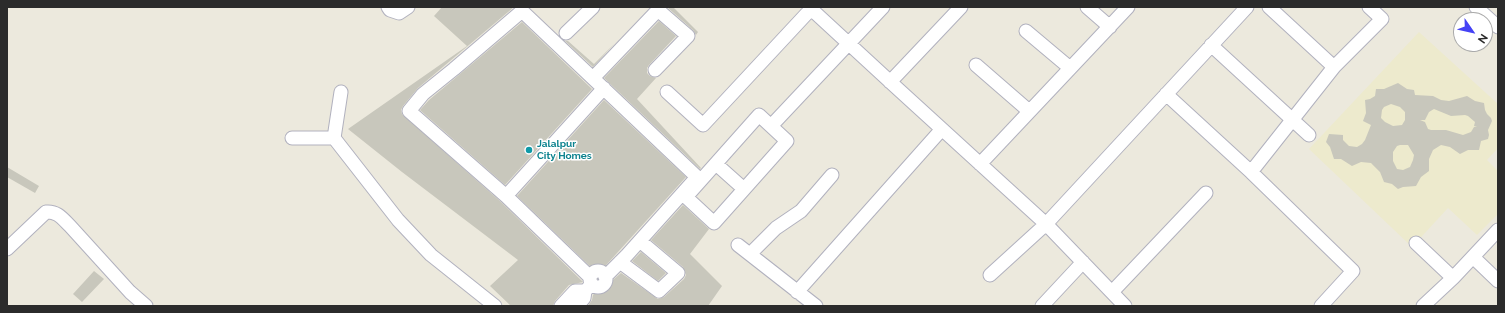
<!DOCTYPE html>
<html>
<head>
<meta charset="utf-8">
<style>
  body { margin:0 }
  #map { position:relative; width:1505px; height:313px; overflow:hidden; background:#ece9dd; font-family:Raleway,sans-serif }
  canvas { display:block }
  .frame { position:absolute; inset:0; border:8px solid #2b2b2b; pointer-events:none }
  .north { position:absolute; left:1453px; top:12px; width:40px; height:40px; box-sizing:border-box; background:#fff; border:1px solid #aaa; border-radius:50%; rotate:124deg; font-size:11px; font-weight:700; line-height:16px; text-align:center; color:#2b2b2b }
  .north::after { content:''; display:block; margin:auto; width:14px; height:18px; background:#4542f5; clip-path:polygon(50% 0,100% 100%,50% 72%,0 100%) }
</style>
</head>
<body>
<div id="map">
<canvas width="1505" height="313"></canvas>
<div class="frame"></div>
<div class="north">N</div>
</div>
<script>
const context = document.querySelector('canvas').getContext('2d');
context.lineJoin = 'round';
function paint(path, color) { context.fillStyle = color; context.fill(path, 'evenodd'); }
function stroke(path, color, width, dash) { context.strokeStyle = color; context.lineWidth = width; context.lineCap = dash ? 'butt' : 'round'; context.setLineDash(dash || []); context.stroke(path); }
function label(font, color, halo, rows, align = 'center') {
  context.font = font + ' Raleway,sans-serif'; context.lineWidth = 3; context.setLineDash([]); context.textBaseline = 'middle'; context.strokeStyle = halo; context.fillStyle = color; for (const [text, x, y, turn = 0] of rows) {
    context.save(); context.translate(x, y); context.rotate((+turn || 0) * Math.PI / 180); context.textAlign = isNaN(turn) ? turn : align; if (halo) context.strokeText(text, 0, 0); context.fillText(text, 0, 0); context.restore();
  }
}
paint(new Path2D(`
  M1419,32L1498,104V148L1487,160L1498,171V214L1477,235L1448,208L1412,247L1309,149Z`), '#edeacd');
paint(new Path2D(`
  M442,7H514L418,88L403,106L401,110L402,114L501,202L583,282L569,285L555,301L553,306H511L490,286L518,260L402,172L348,129L467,46L434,16Z
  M667,7H673L698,32L696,35L693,30Z
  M659,21L676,36L649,65L647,68V73L650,76L656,78L637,99L701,168L700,169L604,78Z
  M522,22L592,89L505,185L420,110L429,100Z
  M565,41H568L594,64L614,44L593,67Z
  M1398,83L1407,89L1414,90L1415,95L1433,96L1441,100L1449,101L1467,96L1475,101L1484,103L1485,110L1487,114L1491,118L1492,121L1488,130L1489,135L1488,139L1481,141L1479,150H1468L1460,154L1450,147L1441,145L1433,150L1429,159V171L1421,177L1416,186L1403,187L1398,189L1392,184L1384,182L1380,172L1371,163L1361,162L1352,166L1341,159H1334L1330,147L1326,142L1329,134L1343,135V140L1349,146L1357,147L1362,144L1365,140L1371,125L1363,121L1366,113L1365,100L1370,99L1375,96L1376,89H1384ZM1391,104L1400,107L1405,112V120L1402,125L1393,126L1385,122L1381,118L1382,110L1384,107ZM1434,109L1451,116L1465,115L1468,116L1475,122L1474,126L1477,127H1474L1471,132L1463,135L1446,130H1431L1428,129L1425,122L1420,120H1425L1429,112ZM1400,145H1408L1414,155L1413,160L1410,167L1403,170L1397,169L1393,161V152L1397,146Z
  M604,100L686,177L598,274L517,196Z
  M7,167L39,186L35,193L7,177Z
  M683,205L709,229L690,254L722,286L708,306H588L592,300L593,295L600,286V283L607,285L621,273L658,299L664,297L684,279L686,275L683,267L651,240Z
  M641,252L666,273L658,281L632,261Z
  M94,271L104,279L82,302L73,294Z`), '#c8c7bc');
const minor = new Path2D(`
  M388,7L390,10L399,13L408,7
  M809,7L898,89L1046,224L1125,306
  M1087,7L1110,27
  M1269,7L1334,67
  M1476,7L1498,27
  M1026,31L1070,68
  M566,33L593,7
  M1211,45L1309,135
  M976,65L1029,111
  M593,78L658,10L688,36L655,70
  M890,82L961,7
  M341,92L334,138L398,220L431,255L495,306
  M667,92L703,125L811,9
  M1166,94L1251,172L1353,271L1321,306
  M759,115L787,141L714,223L686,197Z
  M771,126L883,7
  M292,138H334
  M716,164L744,189
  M980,164L1128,7
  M1251,172L1334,67L1382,19L1369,7
  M506,196L604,88
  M1416,243L1453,278L1498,230
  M738,245L816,306
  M7,249L46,212C57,211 62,218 70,226L130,292L146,306
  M750,254L776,228L801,211L832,175
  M1473,257L1498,281
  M620,262L659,291L678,273L640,241
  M590 279a8 8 0 1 1 16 0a8 8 0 1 1-16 0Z
  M990,275L1046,224L1247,7
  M590,277L506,196L409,111L423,94L454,69L522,11L697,177L627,255L605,277
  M797,292L942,129
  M1112,292L1206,193
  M561,306L575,291H585L592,284
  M577,306L584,298L585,291
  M1042,306L1083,262
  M1423,306L1453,278`);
stroke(minor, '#b1b1be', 15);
stroke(minor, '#fff', 13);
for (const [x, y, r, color] of [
  [529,150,4,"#0f9aa8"]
]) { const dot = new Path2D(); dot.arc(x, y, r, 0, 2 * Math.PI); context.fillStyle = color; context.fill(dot); stroke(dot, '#fff', 1.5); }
label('bold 10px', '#0d838f', '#fff', [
  ["Jalalpur",537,144],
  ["City Homes",537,156]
], 'left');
</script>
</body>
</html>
